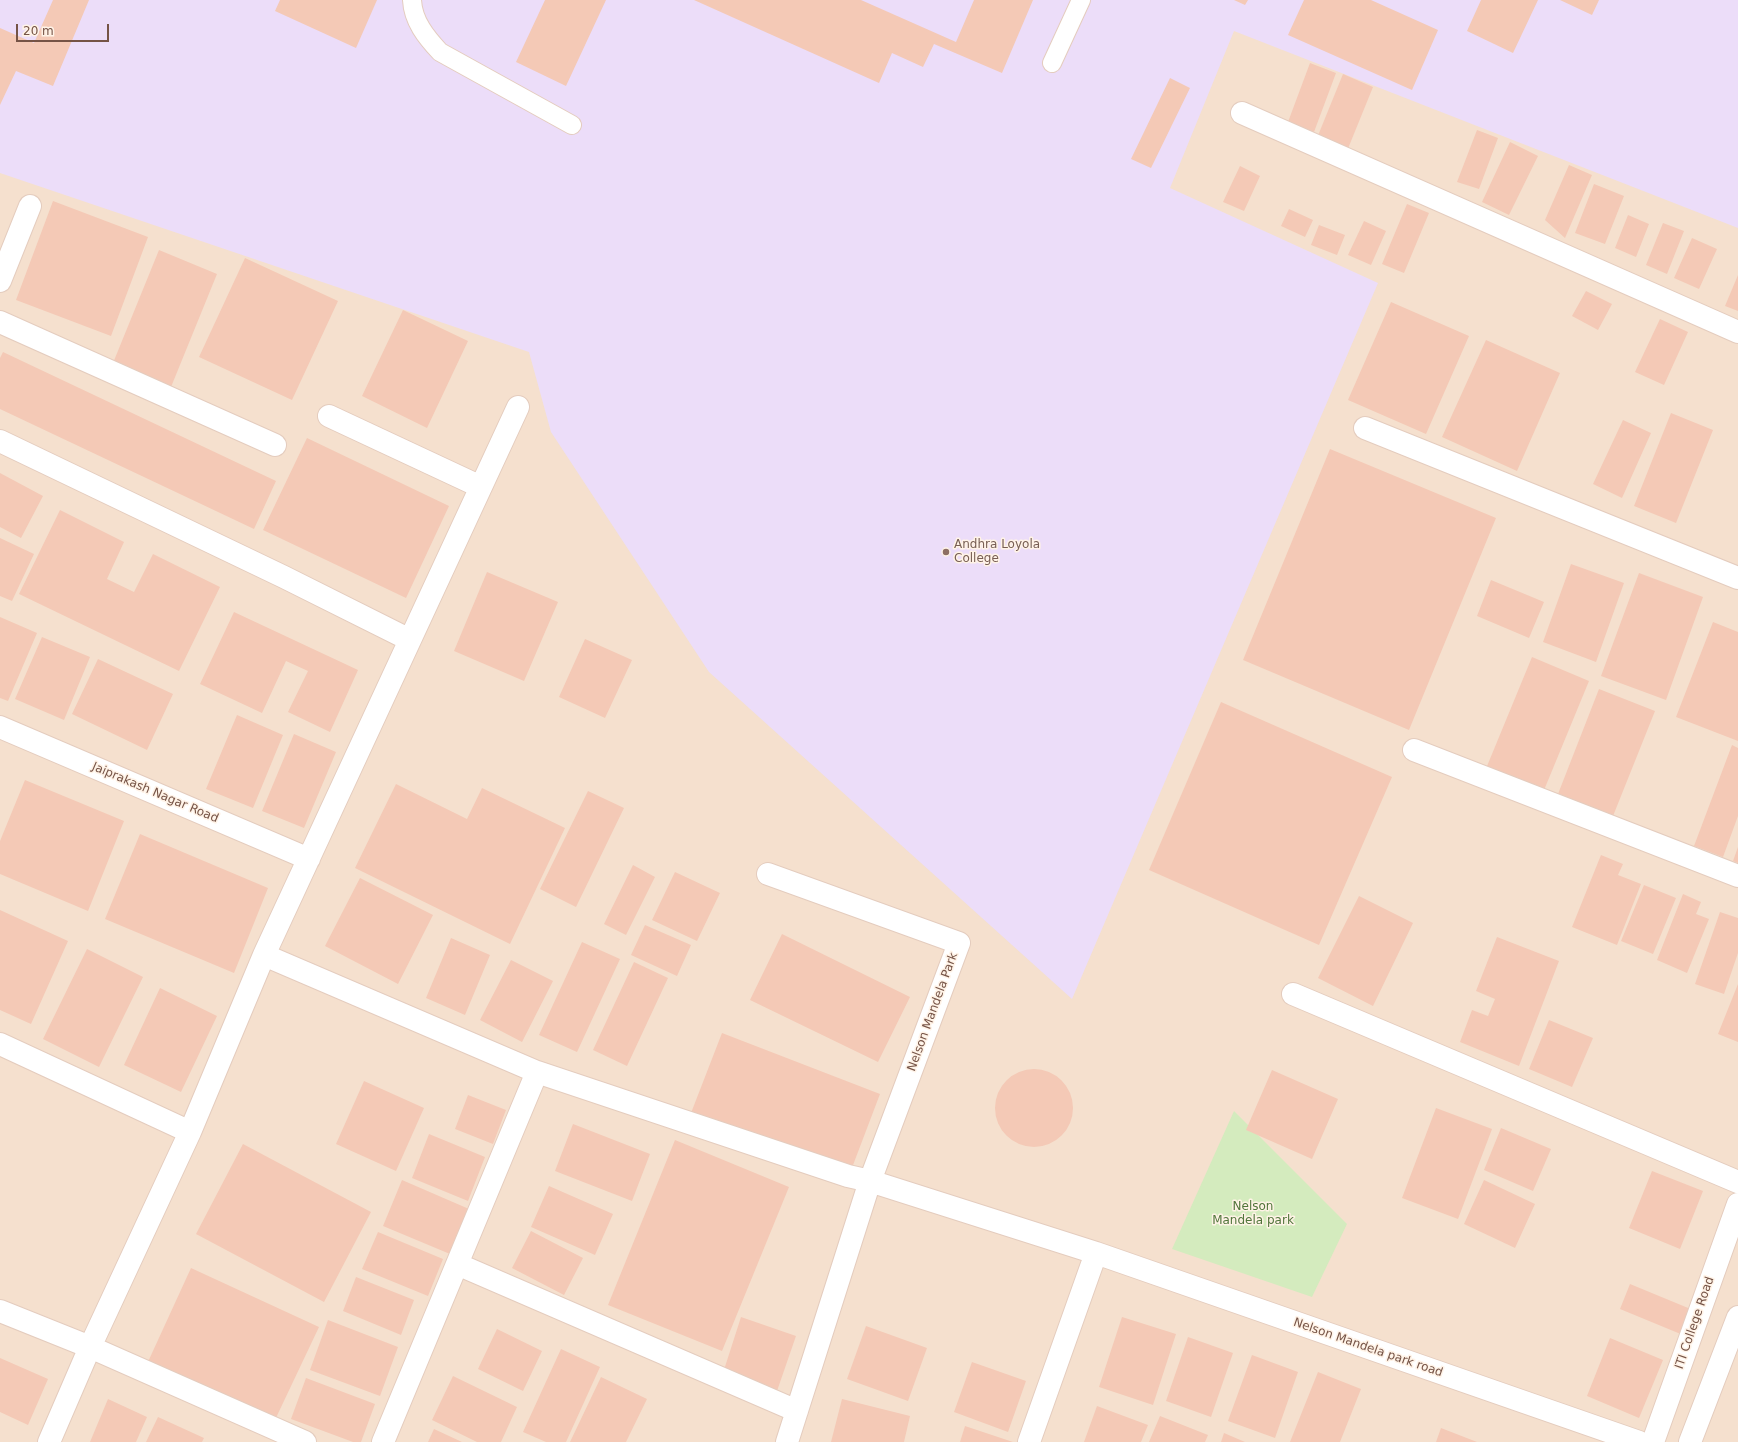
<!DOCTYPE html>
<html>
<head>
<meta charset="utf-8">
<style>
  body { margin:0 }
  #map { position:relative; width:1738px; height:1442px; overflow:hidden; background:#fdefdf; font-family:"DejaVu Sans",sans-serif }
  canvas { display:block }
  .scale { position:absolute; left:16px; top:24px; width:93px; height:18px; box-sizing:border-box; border:2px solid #755346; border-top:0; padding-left:5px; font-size:12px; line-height:14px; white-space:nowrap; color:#755346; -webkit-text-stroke:3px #fff3e7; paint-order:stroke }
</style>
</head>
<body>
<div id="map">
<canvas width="1738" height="1442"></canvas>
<div class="scale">20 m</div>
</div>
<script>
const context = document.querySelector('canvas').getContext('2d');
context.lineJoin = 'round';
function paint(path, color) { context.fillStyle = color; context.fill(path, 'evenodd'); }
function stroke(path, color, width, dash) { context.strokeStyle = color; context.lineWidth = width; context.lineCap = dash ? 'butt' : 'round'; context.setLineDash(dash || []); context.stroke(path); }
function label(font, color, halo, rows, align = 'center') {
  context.font = font + ' "DejaVu Sans",sans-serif'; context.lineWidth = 3; context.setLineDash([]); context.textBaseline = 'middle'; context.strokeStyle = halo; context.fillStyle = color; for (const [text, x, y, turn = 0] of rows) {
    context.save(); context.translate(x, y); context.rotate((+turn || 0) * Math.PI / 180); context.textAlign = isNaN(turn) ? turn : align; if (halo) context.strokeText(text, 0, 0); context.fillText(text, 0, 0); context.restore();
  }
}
paint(new Path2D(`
  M0,0H1738V1442H0Z`), '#f5e0ce');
paint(new Path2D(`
  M0,0H1738V228L1234,31L1170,188L1378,283L1072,999L709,672L551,432L529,352L0,173Z`), '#ecddf9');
paint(new Path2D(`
  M1234,1111L1347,1224L1312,1297L1172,1249Z`), '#d4ebbe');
paint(new Path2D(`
  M53,0H89L53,86L16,71L0,105V28L34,43Z
  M280,0H377L356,48L275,11Z
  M545,0H606L566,86L516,62Z
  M694,0H861L956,42L974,0H1033L1002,73L934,44L923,67L892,53L879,83Z
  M1234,0H1248L1245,5Z
  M1304,0H1371L1438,30L1412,90L1288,35Z
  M1481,0H1538L1513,53L1467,31Z
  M1560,0H1599L1592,15Z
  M1310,63L1336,73L1314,132L1288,122Z
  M1343,74L1373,87L1347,151L1317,138Z
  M1170,78L1190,88L1151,168L1131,159Z
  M1477,130L1498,138L1479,189L1457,182Z
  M1510,142L1538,156L1509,215L1482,202Z
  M1569,165L1592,175L1565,238L1545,220Z
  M1240,166L1260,176L1244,211L1223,202Z
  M1594,184L1624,196L1605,244L1575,233Z
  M53,201L148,237L111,336L16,300Z
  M1407,204L1429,213L1404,273L1382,264Z
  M1289,209L1313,220L1305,237L1281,226Z
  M1628,215L1649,224L1636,257L1615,248Z
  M1364,221L1386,231L1371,265L1348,255Z
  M1663,223L1684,231L1667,274L1646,265Z
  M1319,225L1345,235L1337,255L1311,245Z
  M1692,238L1717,249L1699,289L1674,278Z
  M159,250L217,274L171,387L113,363Z
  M245,258L338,301L292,400L199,357Z
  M1738,275V311L1725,306Z
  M1586,291L1612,304L1598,330L1572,316Z
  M1391,302L1469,336L1426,434L1348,400Z
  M403,310L468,341L427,428L362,396Z
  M1660,319L1688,332L1664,385L1635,372Z
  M1486,340L1560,373L1517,471L1442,437Z
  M3,352L276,481L254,529L0,409V358Z
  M1671,413L1713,430L1676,523L1634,506Z
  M1623,420L1651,433L1622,498L1593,484Z
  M307,438L449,506L406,598L263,530Z
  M1330,449L1496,518L1409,730L1243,660Z
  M0,473L43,496L21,538L0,527Z
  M60,510L124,542L107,579L134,592L153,554L220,587L179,671L19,594Z
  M0,538L34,554L12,601L0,596Z
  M1571,564L1624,583L1596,662L1543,642Z
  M487,572L558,602L524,681L454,651Z
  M1639,573L1703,597L1666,700L1601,676Z
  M1491,580L1544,602L1529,638L1477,616Z
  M234,612L358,670L330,732L288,712L308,671L286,661L262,713L200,684Z
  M0,617L37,633L8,701L0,698Z
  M1713,622L1738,632V741L1676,717Z
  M42,637L90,657L64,720L15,699Z
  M585,639L632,660L605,718L559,697Z
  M1532,657L1589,681L1542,795L1485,771Z
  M98,659L173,694L147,750L72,714Z
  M1599,689L1655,711L1613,816L1558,794Z
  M1221,702L1392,777L1319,945L1149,870Z
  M237,715L283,735L253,808L206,789Z
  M294,734L336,752L304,828L262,811Z
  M1732,745L1738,748V816L1723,857L1694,846Z
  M25,780L124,821L88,911L0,874V841Z
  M396,784L467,819L482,788L565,828L510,944L355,868Z
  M588,791L624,808L576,907L540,889Z
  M140,834L268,888L234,973L105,919Z
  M1738,847V863L1733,861Z
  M1601,855L1623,864L1618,875L1641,884L1617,945L1572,927Z
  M633,865L655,877L626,935L604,924Z
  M675,872L720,893L697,941L652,920Z
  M360,878L433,915L398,984L325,946Z
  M1644,885L1676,898L1653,954L1621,941Z
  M1683,894L1701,902L1696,914L1709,919L1687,973L1657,960Z
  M1359,896L1413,923L1373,1006L1318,978Z
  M0,910L68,941L31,1024L0,1010Z
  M1720,912L1738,918V953L1724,994L1695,984Z
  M645,925L691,945L677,976L631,955Z
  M782,934L910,997L878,1062L750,1000Z
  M1497,937L1559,961L1519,1066L1460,1042L1472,1010L1488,1016L1495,999L1476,991Z
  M451,938L490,955L465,1015L426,998Z
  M582,942L620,959L577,1052L539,1035Z
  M87,949L143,977L99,1067L43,1039Z
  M511,960L553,981L522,1042L480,1020Z
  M634,962L668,978L627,1066L593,1050Z
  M1738,984V1042L1718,1034Z
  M160,988L217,1016L181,1092L124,1065Z
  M1549,1020L1593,1038L1572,1087L1529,1069Z
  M722,1033L880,1094L850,1173L691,1113Z
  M995 1108a39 39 0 1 1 78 0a39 39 0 1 1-78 0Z
  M1272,1070L1338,1099L1312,1159L1246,1130Z
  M364,1081L424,1108L396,1171L336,1144Z
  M468,1095L506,1110L493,1144L455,1129Z
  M1436,1108L1492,1129L1458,1219L1402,1198Z
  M573,1124L650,1154L632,1201L555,1171Z
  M1501,1128L1551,1149L1533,1191L1484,1170Z
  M429,1134L485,1157L468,1201L412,1178Z
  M675,1140L789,1187L722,1351L608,1305Z
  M243,1144L371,1212L324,1302L196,1234Z
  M1652,1171L1703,1191L1680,1249L1629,1228Z
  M402,1180L469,1209L450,1254L383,1226Z
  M1484,1180L1535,1204L1515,1248L1464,1224Z
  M549,1186L613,1214L595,1255L531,1227Z
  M531,1231L583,1258L564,1295L512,1268Z
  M378,1232L443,1259L428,1296L362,1269Z
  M191,1268L319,1327L274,1422L147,1364Z
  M356,1277L414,1300L401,1335L343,1311Z
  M1630,1284L1693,1310L1683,1335L1620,1309Z
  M741,1317L796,1336L777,1391L723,1373Z
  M1122,1317L1176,1334L1153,1405L1099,1387Z
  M328,1320L398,1347L380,1396L310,1370Z
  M866,1326L927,1348L908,1401L847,1379Z
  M497,1329L542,1351L523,1391L478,1369Z
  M1188,1337L1233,1353L1211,1417L1166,1401Z
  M1610,1338L1663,1360L1639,1418L1587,1396Z
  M561,1349L600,1367L566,1442H546L523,1432Z
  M1252,1355L1298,1372L1275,1438L1228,1421Z
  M0,1358L48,1379L28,1425L0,1412Z
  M972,1362L1026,1381L1008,1432L954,1412Z
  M1318,1372L1361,1389L1340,1442H1290Z
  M453,1376L517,1407L501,1442H477L432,1420Z
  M601,1377L647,1399L626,1442H570Z
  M306,1378L375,1404L361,1442H353L291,1419Z
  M108,1399L147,1417L136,1442H90Z
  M842,1399L910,1416L904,1442H831Z
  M1097,1406L1148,1425L1141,1442H1084Z
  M1160,1416L1208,1435L1205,1442H1149Z
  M158,1417L204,1438L202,1442H146Z
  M965,1426L1013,1442H960Z
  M1441,1428L1477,1442H1436Z
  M434,1429L462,1442H428Z
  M1224,1433L1245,1442H1221Z`), '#f4c9b6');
const service = new Path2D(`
  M412,0C413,21 426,37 440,52L572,125
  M1052,63L1081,0`);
const minor = new Path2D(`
  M1242,113L1738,332
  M0,281L30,206
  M0,322L275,445
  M329,416L481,487
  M1365,428L1738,578
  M0,441L284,577L410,640
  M0,727L309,859
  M1414,750L1738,876
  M768,874L959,943L870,1181L787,1442
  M264,955L537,1072L848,1176L870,1181L1096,1253L1639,1442
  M1293,994L1738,1182
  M0,1044L190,1132
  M457,1264L797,1411
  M0,1311L90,1347L305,1442
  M49,1442L90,1347L190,1132L264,955L518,407
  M383,1442L537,1072
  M1029,1442L1096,1253`);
const tertiary = new Path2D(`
  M1653,1442L1738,1204
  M1690,1442L1738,1317`);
stroke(service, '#e4ccbe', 20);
stroke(minor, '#e4ccbe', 24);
stroke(tertiary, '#e4ccbe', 24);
stroke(service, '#fff', 18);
stroke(minor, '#fff', 22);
stroke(tertiary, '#fff', 22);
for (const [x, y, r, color] of [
  [946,552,4,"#8d6e63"]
]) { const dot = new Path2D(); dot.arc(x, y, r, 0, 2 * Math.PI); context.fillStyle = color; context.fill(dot); stroke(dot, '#fff3e7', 1.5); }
label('12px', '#785e54', '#fff3e7', [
  ["Andhra Loyola",954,545],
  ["College",954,559]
], 'left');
label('12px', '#755346', '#fff3e7', [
  ["Jaiprakash Nagar Road",155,793,23],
  ["Nelson Mandela Park",933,1012,-70],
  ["ITI College Road",1695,1323,-71],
  ["Nelson Mandela park road",1368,1348,19]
]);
label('12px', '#51753b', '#fff3e7', [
  ["Nelson",1253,1207],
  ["Mandela park",1253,1221]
]);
</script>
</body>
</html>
